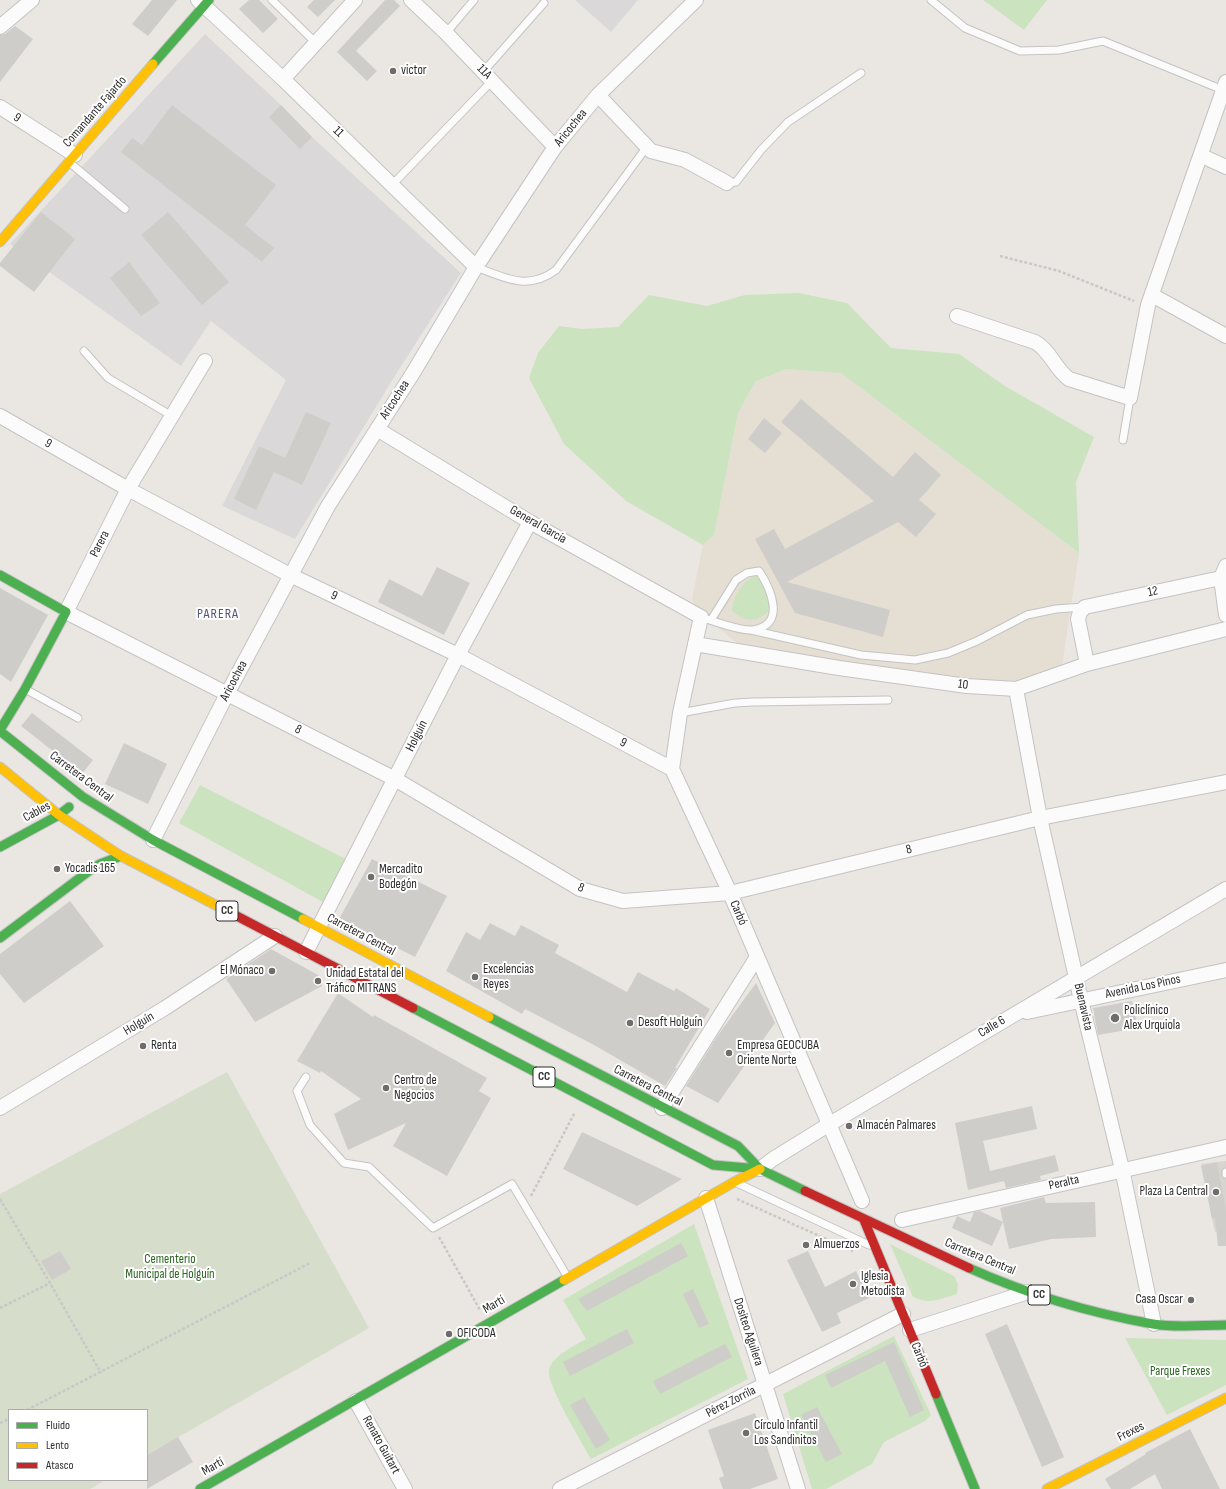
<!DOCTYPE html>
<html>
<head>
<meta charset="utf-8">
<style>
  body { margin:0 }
  #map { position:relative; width:1226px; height:1489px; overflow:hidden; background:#eae7e3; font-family:"Sofia Sans Condensed",sans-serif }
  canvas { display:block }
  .legend { position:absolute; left:8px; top:1409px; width:140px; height:72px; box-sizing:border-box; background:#fff; border:1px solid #ababab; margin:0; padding:5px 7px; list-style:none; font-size:12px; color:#2c2c2c }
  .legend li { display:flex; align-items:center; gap:8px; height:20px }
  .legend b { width:20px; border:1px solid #ababab }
</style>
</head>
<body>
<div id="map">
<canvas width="1226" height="1489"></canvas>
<ul class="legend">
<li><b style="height:5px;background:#4caf50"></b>Fluido</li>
<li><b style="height:5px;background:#ffc107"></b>Lento</li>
<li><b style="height:5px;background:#c62828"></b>Atasco</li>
</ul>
</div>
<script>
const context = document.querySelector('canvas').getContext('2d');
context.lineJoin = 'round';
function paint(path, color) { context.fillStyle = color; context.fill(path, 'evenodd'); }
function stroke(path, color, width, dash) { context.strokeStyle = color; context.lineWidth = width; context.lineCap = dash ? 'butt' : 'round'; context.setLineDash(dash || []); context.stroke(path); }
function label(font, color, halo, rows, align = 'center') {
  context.font = font + ' "Sofia Sans Condensed",sans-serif'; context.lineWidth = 4; context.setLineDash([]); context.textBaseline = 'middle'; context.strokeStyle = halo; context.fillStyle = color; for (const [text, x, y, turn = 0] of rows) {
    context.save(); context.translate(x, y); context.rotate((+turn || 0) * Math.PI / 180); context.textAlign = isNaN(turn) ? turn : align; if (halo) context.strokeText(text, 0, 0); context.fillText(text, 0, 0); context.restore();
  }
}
paint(new Path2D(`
  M575,0H638L611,32Z
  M205,34L281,105L312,137L461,273L398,371L295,539L222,506L286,380L211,321L181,366L10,244Z`), '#dbd8da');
paint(new Path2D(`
  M786,369L841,373L1079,553L1062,666L1008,686L742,647L698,612L692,599L703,545L714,535L738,413L756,381Z`), '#e4dfd2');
paint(new Path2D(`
  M983,0H1047L1024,30Z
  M799,293L847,303L891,348L959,354L1005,386L1094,437L1076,482L1079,553L841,373L786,369L756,381L738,413L714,535L703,545L626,501L564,444L529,378L538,353L559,326L582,329L618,327L649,295L707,306L745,295Z
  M757,576L766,585L772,606C767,615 757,622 746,619C741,618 736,613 732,611C733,597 743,578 757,576Z
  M200,785L346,859L323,902L179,823Z
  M694,1224L748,1379L591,1459C583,1444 546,1384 549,1370C552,1356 574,1346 586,1339L563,1300Z
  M890,1244L954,1276L958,1284L957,1294C940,1299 930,1305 913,1297Z
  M894,1336L931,1415L925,1421L884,1442L872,1464L826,1489H812L783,1394Z
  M1125,1338L1226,1340V1385L1167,1415Z`), '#cbe3bf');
paint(new Path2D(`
  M227,1072L369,1328L147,1455V1410H9V1480H105L90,1489H0V1194Z`), '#d6ddcb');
paint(new Path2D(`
  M1226,1161V1231L1215,1232L1201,1164Z`), '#d8d5d1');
paint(new Path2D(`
  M152,0H177L148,36L132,24Z
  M249,0H259L278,19L263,33L239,9Z
  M314,0H335L318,17L307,7Z
  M385,0H394L400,6L356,51L377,71L367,81L337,52Z
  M15,26L33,39L0,82V35L5,34Z
  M172,105L276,185L245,225L274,248L262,262L121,152L132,138L142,145Z
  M281,105L312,137L300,149L269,117Z
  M41,212L75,239L34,292L0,266V263Z
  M168,212L229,282L202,305L141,235Z
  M129,262L160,303L141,316L110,278Z
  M801,399L893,477L915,452L941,475L919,500L936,514L916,537L898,522L787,582L890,610L883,637L795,613L755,539L774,529L785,549L874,501L781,422Z
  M306,412L331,423L302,485L274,472L256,510L234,499L259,446L285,458Z
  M764,418L782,433L765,453L748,439Z
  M437,567L470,583L444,635L378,602L389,579L422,596Z
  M0,588L48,615L11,682L0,674Z
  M32,713L93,760L82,774L21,726Z
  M124,743L167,764L148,804L105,784Z
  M372,859L447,896L415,957L339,919Z
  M70,901L104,946L24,1003L0,974V954Z
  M490,923L515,936L521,925L559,945L555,953L627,992L638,972L674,991L676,988L710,1009L675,1068H677L665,1086L594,1045L525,1009L522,1014L446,971L466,932L480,940Z
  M271,949L318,975L322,986L255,1022L226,979Z
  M756,983L775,1023L718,1103L686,1086L718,1035Z
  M338,993L373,1017L374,1015L487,1078L479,1091L491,1098L447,1176L393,1146L406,1123L348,1150L334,1114L361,1099L321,1071L320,1073L297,1061Z
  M1132,1001L1138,1028L1098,1035L1093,1008Z
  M1032,1106L1037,1129L983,1141L990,1171L1055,1155L1059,1171L1040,1176L1041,1180L1006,1188L1004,1181L968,1190L955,1123Z
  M582,1132L682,1179L637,1206L563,1169Z
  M1217,1162L1226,1210V1246H1218L1215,1218L1212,1219L1201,1166Z
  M1044,1197L1046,1203L1095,1202L1096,1237L1051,1239L1009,1249L1003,1222L992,1246L952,1228L957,1216L970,1222L974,1212L980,1211L1003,1222L1000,1208Z
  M681,1243L688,1256L587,1311L578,1299Z
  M60,1251L71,1269L52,1280L41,1261Z
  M808,1251L825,1287L856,1271L869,1298L837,1313L841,1323L822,1332L787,1260Z
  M693,1289L709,1324L699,1328L683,1294Z
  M1007,1324L1064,1457L1042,1467L985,1334Z
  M627,1329L634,1343L570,1376L563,1362Z
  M894,1342L924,1410L910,1417L885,1361L831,1388L825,1375Z
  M725,1344L732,1357L660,1394L653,1381Z
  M584,1397L610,1440L596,1449L570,1405Z
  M817,1407L842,1454L826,1462L801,1415Z
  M755,1413L778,1479L750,1489H723L719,1478L724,1476L708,1430Z
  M1190,1429L1220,1489H1162L1155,1474L1130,1489H1111L1105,1479L1146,1454L1145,1453Z
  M178,1437L193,1462L147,1489V1455Z`), '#cfcdca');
const lane = new Path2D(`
  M272,0L316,43
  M931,0L965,28L1020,51L1059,50L1103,41L1223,90
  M446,33L474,0
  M483,72L544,3
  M69,162L125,209
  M727,183L736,182L761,150L788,122L861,73
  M392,185L492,81
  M476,267C505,278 528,291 556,270L646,148
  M84,351L108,378L172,416
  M1123,440L1130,398
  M701,617C712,621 742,631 752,630C787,626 771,589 759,571L747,573L736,580L711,620
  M751,630L861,655L915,660L948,653L977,641L1027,615L1056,609L1083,607
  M25,689L78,718
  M680,713L735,703L753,702L888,700
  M306,1077L297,1091L310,1125L344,1163L369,1167L433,1228L512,1184L567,1276
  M1226,1172V1174
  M737,1183L869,1245`);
const street = new Path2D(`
  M198,0L283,79L476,267
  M411,0L446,33L555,147
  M0,27L32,0
  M283,79L355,0
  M598,95L651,151L685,160L727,183
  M0,107L75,155
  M1202,156L1226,167
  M1152,295L1226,336
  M957,316L1035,342C1050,350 1055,369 1069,379L1130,398L1148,305L1226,82
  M205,361L128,489L66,612L395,779L580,889L623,901L730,893L1040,818L1226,782
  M0,416L128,489L290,575L458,655L672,769
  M377,429L530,522L701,617L680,713L672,769L730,893L862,1201
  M1226,566L1221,578L1226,615
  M695,644L839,668L967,686L1016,689L1087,664L1226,629
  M1087,664L1078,619L1080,612L1085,607L1221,578
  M1016,689L1040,818L1081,1000L1122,1169L1154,1324
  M153,840L227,694L328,506L413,373L476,267L555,147L598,95L696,0
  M306,952L458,655L530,522
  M1027,1012L1226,970
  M0,1108L165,1008L275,936
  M662,1108L757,957
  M760,1169L773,1159L828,1125L1226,889
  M706,1198L798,1489
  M902,1220L1226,1147
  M910,1330L1028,1292
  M356,1401L405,1489
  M560,1489L903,1314`);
const fast = new Path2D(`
  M153,64L209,0
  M0,575L66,612L25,689L0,730
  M0,731L83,797L153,840L303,919
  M0,847L59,815L69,807
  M0,938L89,871L100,864L121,856
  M413,1008L713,1165L760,1169
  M489,1017L738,1146L760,1169L805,1191
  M969,1268C1027,1294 1090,1313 1153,1324C1176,1328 1202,1325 1226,1325
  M936,1394L975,1489
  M200,1489L564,1280`);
const slow = new Path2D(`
  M0,242L153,64
  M0,767L59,815L121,856L231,913
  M303,919L489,1017
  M564,1280L734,1182L760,1169
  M1047,1489L1226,1398`);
const jam = new Path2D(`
  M231,913L413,1008
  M805,1191L969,1268
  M864,1220L936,1394`);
stroke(lane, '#c4c3c3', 9);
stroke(street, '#c4c3c3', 16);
stroke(fast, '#c4c3c3', 11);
stroke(slow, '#c4c3c3', 11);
stroke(jam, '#c4c3c3', 11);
stroke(new Path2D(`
  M1000,256L1059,271L1134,301
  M531,1196L575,1112
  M0,1199L50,1283L101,1373
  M737,1199L853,1251
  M439,1237L480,1310
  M0,1308L50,1283
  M27,1410L310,1263
  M0,1423L9,1419`), '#c8c8c7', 2.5, [3, 2]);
stroke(lane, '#fcfbfb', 7);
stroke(street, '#fcfbfb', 14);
stroke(fast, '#4caf50', 9);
stroke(slow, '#ffc107', 9);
stroke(jam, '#c62828', 9);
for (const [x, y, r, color] of [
  [393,71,4,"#6e6d6c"],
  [57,869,4,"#6e6d6c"],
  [371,877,4,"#6e6d6c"],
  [272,971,4,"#6e6d6c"],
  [475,977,4,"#6e6d6c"],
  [318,981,4,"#6e6d6c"],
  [1115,1018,5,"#6e6d6c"],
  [630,1023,4,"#6e6d6c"],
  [143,1046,4,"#6e6d6c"],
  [729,1053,4,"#6e6d6c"],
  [386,1088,4,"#6e6d6c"],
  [849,1126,4,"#6e6d6c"],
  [1216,1192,4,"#6e6d6c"],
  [806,1245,4,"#6e6d6c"],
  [853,1284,4,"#6e6d6c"],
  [1191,1300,4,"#6e6d6c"],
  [449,1334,4,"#6e6d6c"],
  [746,1433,4,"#6e6d6c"]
]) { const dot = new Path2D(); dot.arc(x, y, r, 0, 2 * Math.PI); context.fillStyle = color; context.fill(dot); stroke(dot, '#fff', 1.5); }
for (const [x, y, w] of [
  [227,911,22],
  [544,1077,22],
  [1039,1295,22]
]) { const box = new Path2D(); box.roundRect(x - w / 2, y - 10, w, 20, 3); context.fillStyle = '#fff'; context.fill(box); stroke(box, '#2c2c2c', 1); }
label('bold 12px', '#2c2c2c', null, [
  ["CC",227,911],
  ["CC",544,1077],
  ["CC",1039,1295]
]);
label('13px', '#2c2c2c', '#fff', [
  ["victor",401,71],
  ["Yocadis 165",65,869],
  ["Mercadito",379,870],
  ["Bodegón",379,885],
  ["Excelencias",483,970],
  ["Reyes",483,985],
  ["El Mónaco",264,971,"right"],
  ["Unidad Estatal del",326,974],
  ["Tráfico MITRANS",326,989],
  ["Policlínico",1124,1011],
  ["Alex Urquiola",1124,1026],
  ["Desoft Holguín",638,1023],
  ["Renta",151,1046],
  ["Empresa GEOCUBA",737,1046],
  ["Oriente Norte",737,1061],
  ["Centro de",394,1081],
  ["Negocios",394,1096],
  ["Almacén Palmares",857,1126],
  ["Plaza La Central",1208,1192,"right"],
  ["Almuerzos",814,1245],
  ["Iglesia",861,1277],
  ["Metodista",861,1292],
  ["Casa Oscar",1183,1300,"right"],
  ["OFICODA",457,1334],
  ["Círculo Infantil",754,1426],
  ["Los Sandinitos",754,1441]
], 'left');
label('13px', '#2c2c2c', '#fff', [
  ["11A",484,72,46],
  ["Comandante Fajardo",95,112,-49],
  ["9",17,118,33],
  ["Aricochea",571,128,-51],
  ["11",338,132,44],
  ["Aricochea",395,400,-57],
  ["9",48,444,30],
  ["General García",538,525,30],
  ["Parera",100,544,-63],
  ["12",1153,592,-12],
  ["9",334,596,25],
  ["Aricochea",234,681,-62],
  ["10",963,685,7],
  ["8",298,730,27],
  ["Holguín",417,736,-63],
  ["9",623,743,28],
  ["Carretera Central",81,777,37],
  ["Cables",37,812,-28],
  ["8",909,850,-14],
  ["8",581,888,23],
  ["Carbó",738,913,67],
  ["Carretera Central",361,935,28],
  ["Avenida Los Pinos",1143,987,-12],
  ["Buenavista",1083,1007,77],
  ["Holguín",139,1024,-31],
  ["Calle 6",992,1027,-31],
  ["Carretera Central",648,1086,27],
  ["Peralta",1064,1183,-13],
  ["Carretera Central",980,1257,23],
  ["Martí",494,1305,-30],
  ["Dositeo Aguilera",748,1332,72],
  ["Carbó",919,1355,68],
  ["Pérez Zorrila",731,1402,-27],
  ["Frexes",1131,1432,-27],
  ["Renato Guitart",381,1445,61],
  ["Martí",213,1467,-29]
]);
label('13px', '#2b6520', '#fff', [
  ["Cementerio",170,1260],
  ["Municipal de Holguín",170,1275],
  ["Parque Frexes",1180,1372]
]);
context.letterSpacing = '1px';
label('14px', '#50557a', '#fff', [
  ["PARERA",218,614]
]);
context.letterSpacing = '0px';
</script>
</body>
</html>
